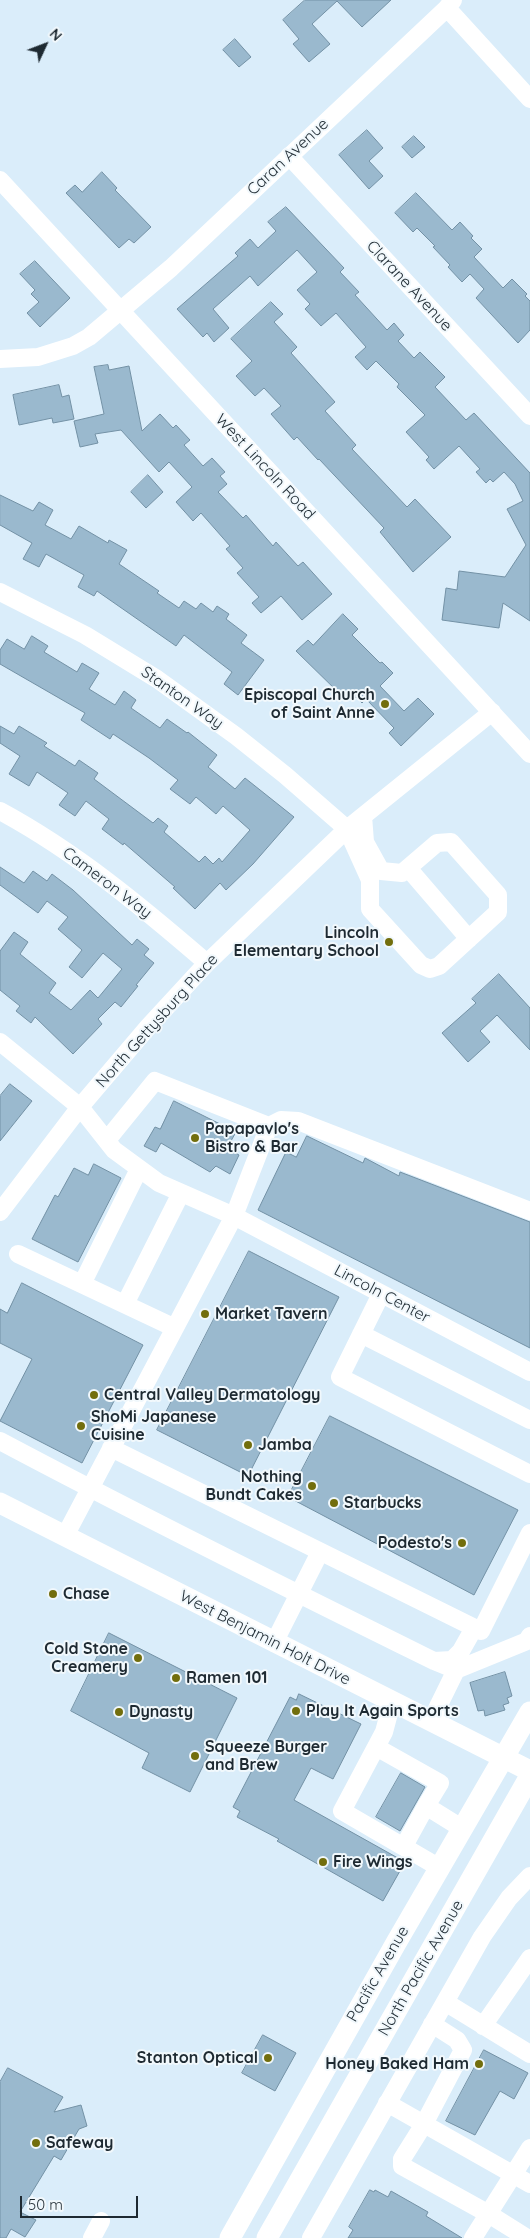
<!DOCTYPE html>
<html>
<head>
<meta charset="utf-8">
<style>
  body { margin:0 }
  #map { position:relative; width:530px; height:2238px; overflow:hidden; background:#daedfa; font-family:Quicksand,sans-serif }
  canvas { display:block }
  .north { position:absolute; left:20px; top:20px; width:50px; height:50px; -webkit-text-stroke:4px #f1f8fc; paint-order:stroke; rotate:47deg; font-size:14px; font-weight:700; line-height:20px; text-align:center; color:#1e2a32 }
  .north::after { content:''; display:block; margin:auto; width:18px; height:22px; background:#1e2a32; clip-path:polygon(50% 0,100% 100%,50% 72%,0 100%) }
  .scale { position:absolute; left:20px; top:2196px; width:118px; height:22px; box-sizing:border-box; border:2px solid #1e2a32; border-top:0; padding-left:6px; font-size:15px; line-height:18px; white-space:nowrap; color:#1e2a32; -webkit-text-stroke:4px #f1f8fc; paint-order:stroke }
</style>
</head>
<body>
<div id="map">
<canvas width="530" height="2238"></canvas>
<div class="north">N</div>
<div class="scale">50 m</div>
</div>
<script>
const context = document.querySelector('canvas').getContext('2d');
context.lineJoin = 'round';
function paint(path, color) { context.fillStyle = color; context.fill(path, 'evenodd'); }
function stroke(path, color, width, dash) { context.strokeStyle = color; context.lineWidth = width; context.lineCap = dash ? 'butt' : 'round'; context.setLineDash(dash || []); context.stroke(path); }
function label(font, color, halo, rows, align = 'center') {
  context.font = font + ' Quicksand,sans-serif'; context.lineWidth = 4; context.setLineDash([]); context.textBaseline = 'middle'; context.strokeStyle = halo; context.fillStyle = color; for (const [text, x, y, turn = 0] of rows) {
    context.save(); context.translate(x, y); context.rotate((+turn || 0) * Math.PI / 180); context.textAlign = isNaN(turn) ? turn : align; if (halo) context.strokeText(text, 0, 0); context.fillText(text, 0, 0); context.restore();
  }
}
const building = new Path2D(`
  M305,0H391L362,27L337,1L312,24L330,44L309,62L293,44L299,39L283,20Z
  M235,39L251,57L239,67L223,50Z
  M367,130L383,148L369,161L383,176L369,189L339,155Z
  M414,136L425,147L412,158L402,147Z
  M102,172L117,188L115,190L151,227L134,243L129,239L119,248L66,193L75,185L82,192Z
  M416,193L452,230L460,222L473,236L471,238L482,249L474,257L503,288L512,279L527,294L525,296L530,301V330L518,343L476,298L484,289L470,274L462,282L448,267L450,265L433,247L435,246L417,228L413,232L395,213Z
  M286,207L344,268L340,272L359,292L355,295L387,330L394,323L404,335L398,341L414,358L420,352L445,377L435,387L466,420L474,413L530,473V621L503,603L499,628L442,620L446,588L457,590L459,571L505,577L526,545L507,509L523,501L515,484L504,472L493,482L490,479L486,483L476,472L480,469L459,446L434,469L426,460L429,457L406,432L425,415L397,387L399,384L376,361L367,370L355,357L366,347L336,313L321,326L305,309L310,304L297,290L317,272L297,250L258,286L250,276L213,309L229,328L214,342L207,333L203,337L177,309L238,256L235,253L250,239L258,248L276,231L268,222Z
  M35,261L70,298L40,327L27,313L39,302L31,294L35,290L20,274Z
  M271,302L283,314L274,322L297,347L291,353L335,402L325,411L356,445L352,449L407,507L415,499L451,537L413,572L380,532L384,528L319,459L318,460L297,437L294,440L271,414L281,406L264,388L255,396L236,376L252,361L231,339Z
  M108,365L109,370L129,366L142,431L160,414L173,428L176,425L190,440L184,445L203,466L212,458L225,472L220,476L227,484L218,492L243,518L246,515L273,546L276,542L298,566L303,562L332,594L302,620L281,596L261,613L252,603L259,597L237,573L243,568L226,549L230,546L201,513L193,521L176,502L192,487L169,462L159,472L121,430L95,434L98,443L80,447L74,421L104,414L94,367Z
  M59,385L62,397L69,395L74,419L53,423L52,418L19,425L13,395Z
  M148,475L163,492L146,508L131,492Z
  M0,495L33,511L39,502L53,510L45,525L71,539L79,526L108,543L109,540L127,550L119,564L159,591L157,593L179,608L184,601L196,609L201,603L213,612L217,606L229,614L226,619L247,635L241,643L264,660L238,695L224,684L232,672L184,635L176,646L97,591L94,596L78,587L84,575L46,554L39,567L23,559L32,543L0,525Z
  M343,614L358,629L352,635L380,663L382,662L393,673L380,686L404,711L418,698L434,714L401,746L389,733L394,728L366,699L362,703L356,697L353,700L344,692L341,695L296,651L308,640L313,645Z
  M32,636L48,646L44,652L77,672L82,663L99,673L89,689L115,705L124,691L136,700L131,708L160,728L167,719L187,733L188,732L217,755L208,767L235,789L245,778L294,817L253,864L226,890L220,883L195,909L173,888L175,887L153,868L124,843L123,845L102,829L109,819L86,801L75,816L59,805L68,793L37,772L29,786L9,774L20,756L0,743V726L14,734L19,726L47,743L44,746L75,766L79,760L98,773L94,779L153,823L158,818L168,826L164,832L199,862L205,856L213,864L219,858L222,862L250,830L223,806L216,814L196,797L190,804L170,789L178,780L149,758L113,734L110,739L81,720L85,713L0,664V650L7,639L24,649Z
  M0,867L24,883L33,871L47,881L52,874L73,890L132,945L137,939L149,949L144,955L154,963L136,985L138,986L121,1007L115,1002L98,1019L102,1024L73,1054L35,1017L31,1023L16,1011L20,1006L0,990V951L14,932L28,942L20,954L56,983L49,993L71,1010L90,990L98,998L122,969L103,953L82,978L69,967L82,950L58,929L68,917L47,901L38,913L0,885Z
  M499,974L530,1008V1050L497,1015L480,1031L490,1042L468,1062L442,1033L476,1003L472,999Z
  M10,1084L32,1101L0,1141V1096Z
  M174,1101L236,1132L227,1148L239,1155L230,1174L216,1166L210,1172L161,1143L156,1152L144,1146L155,1127L160,1129Z
  M307,1136L363,1163L365,1158L399,1176L400,1172L530,1222V1348L258,1210L286,1152L296,1157Z
  M94,1164L121,1178L78,1262L32,1239L55,1195L58,1197L74,1168L88,1175Z
  M249,1251L339,1297L248,1476L157,1430Z
  M22,1283L143,1345L82,1463L0,1421L32,1359L0,1343V1309L7,1313Z
  M330,1416L518,1510L474,1595L288,1497Z
  M109,1633L237,1698L190,1792L142,1768L149,1753L71,1711Z
  M505,1672L512,1696L507,1698L509,1703L503,1705L505,1710L485,1716L484,1710L478,1711L470,1683Z
  M299,1694L361,1724L333,1779L311,1768L294,1800L405,1862L383,1901L277,1841L279,1839L237,1817L240,1811L233,1807L290,1697L296,1700Z
  M401,1773L425,1787L400,1831L376,1817Z
  M263,2035L296,2053L275,2091L242,2073Z
  M484,2050L528,2073L514,2099L500,2091L475,2135L446,2121Z
  M8,2068L63,2097L54,2112L81,2105L87,2126L79,2129L61,2160L54,2156L20,2212L36,2220L25,2237L11,2229L6,2238H0V2082Z
  M370,2190L374,2192L375,2190L388,2197L391,2191L428,2212L426,2216L462,2238H348L353,2230L349,2227Z`);
paint(building, '#9ab9ce');
stroke(building, '#7391a5', 1);
stroke(new Path2D(`
  M447,8L530,99
  M289,156L530,416
  M0,180L530,754
  M0,359L38,357L73,346L89,337L171,268L447,8L453,0
  M0,592L85,635L157,679L236,736L285,775L347,829L370,880V909L421,965L430,969L439,966L498,912V895L451,842L437,843L402,873L381,871L365,842L363,816
  M0,811C76,852 142,907 207,963
  M408,868L469,939
  M0,1042L80,1107L114,1150L159,1183L234,1216L530,1372
  M269,1126L281,1120L298,1121L530,1211
  M0,1212L80,1107L148,1027L207,963L347,829L492,712
  M18,1254L175,1328
  M82,1284L139,1169
  M381,1294L340,1377L530,1474
  M125,1304L181,1193
  M361,1334L530,1420
  M0,1441C143,1517 288,1589 434,1661L456,1670L431,1721
  M111,1448L481,1631L530,1533
  M65,1536L234,1216L269,1126L155,1081L107,1140
  M274,1643L320,1552
  M434,1661L452,1660L461,1651L474,1628
  M456,1670L527,1641L530,1636
  M392,1702L384,1732L342,1811L440,1868
  M376,1747L440,1783L426,1806L463,1829
  M404,1846L426,1806
  M445,2002L530,2054
  M432,2024L457,2040L463,2050L424,2124L402,2159V2166L487,2213L527,2238
  M483,2026L530,1958
  M387,2103L530,2184
  M92,2238L101,2221
  M311,2238L482,1937L509,1898L530,1876
  M473,2238L530,2148`), '#fff', 18);
stroke(new Path2D(`
  M0,1503L530,1771
  M230,2238L396,1943L530,1712
  M267,2238L530,1776`), '#fff', 21);
for (const [x, y, r, color] of [
  [385,704,5,"#726e0d"],
  [389,942,5,"#726e0d"],
  [195,1138,5,"#726e0d"],
  [205,1314,5,"#726e0d"],
  [94,1395,5,"#726e0d"],
  [81,1426,5,"#726e0d"],
  [248,1445,5,"#726e0d"],
  [312,1486,5,"#726e0d"],
  [334,1503,5,"#726e0d"],
  [462,1543,5,"#726e0d"],
  [53,1594,5,"#726e0d"],
  [138,1658,5,"#726e0d"],
  [176,1678,5,"#726e0d"],
  [296,1711,5,"#726e0d"],
  [119,1712,5,"#726e0d"],
  [195,1756,5,"#726e0d"],
  [323,1862,5,"#726e0d"],
  [268,2058,5,"#726e0d"],
  [479,2064,5,"#726e0d"],
  [36,2143,5,"#726e0d"]
]) { const dot = new Path2D(); dot.arc(x, y, r, 0, 2 * Math.PI); context.fillStyle = color; context.fill(dot); stroke(dot, '#f1f8fc', 2); }
label('16px', '#1e2a32', '#f1f8fc', [
  ["Caran Avenue",288,157,-43],
  ["Clarane Avenue",409,286,47],
  ["West Lincoln Road",265,467,47],
  ["Stanton Way",182,698,35],
  ["Cameron Way",107,883,37],
  ["North Gettysburg Place",157,1021,-48],
  ["Lincoln Center",382,1294,28],
  ["West Benjamin Holt Drive",265,1638,27],
  ["North Pacific Avenue",421,1968,-60],
  ["Pacific Avenue",378,1974,-60]
]);
label('bold 16px', '#1e2a32', '#f1f8fc', [
  ["Episcopal Church",375,695,"right"],
  ["of Saint Anne",375,713,"right"],
  ["Lincoln",379,933,"right"],
  ["Elementary School",379,951,"right"],
  ["Papapavlo's",205,1129],
  ["Bistro & Bar",205,1147],
  ["Market Tavern",215,1314],
  ["Central Valley Dermatology",104,1395],
  ["ShoMi Japanese",91,1417],
  ["Cuisine",91,1435],
  ["Jamba",258,1445],
  ["Nothing",302,1477,"right"],
  ["Bundt Cakes",302,1495,"right"],
  ["Starbucks",344,1503],
  ["Podesto's",452,1543,"right"],
  ["Chase",63,1594],
  ["Cold Stone",128,1649,"right"],
  ["Creamery",128,1667,"right"],
  ["Ramen 101",186,1678],
  ["Play It Again Sports",306,1711],
  ["Dynasty",129,1712],
  ["Squeeze Burger",205,1747],
  ["and Brew",205,1765],
  ["Fire Wings",333,1862],
  ["Stanton Optical",258,2058,"right"],
  ["Honey Baked Ham",469,2064,"right"],
  ["Safeway",46,2143]
], 'left');
</script>
</body>
</html>
